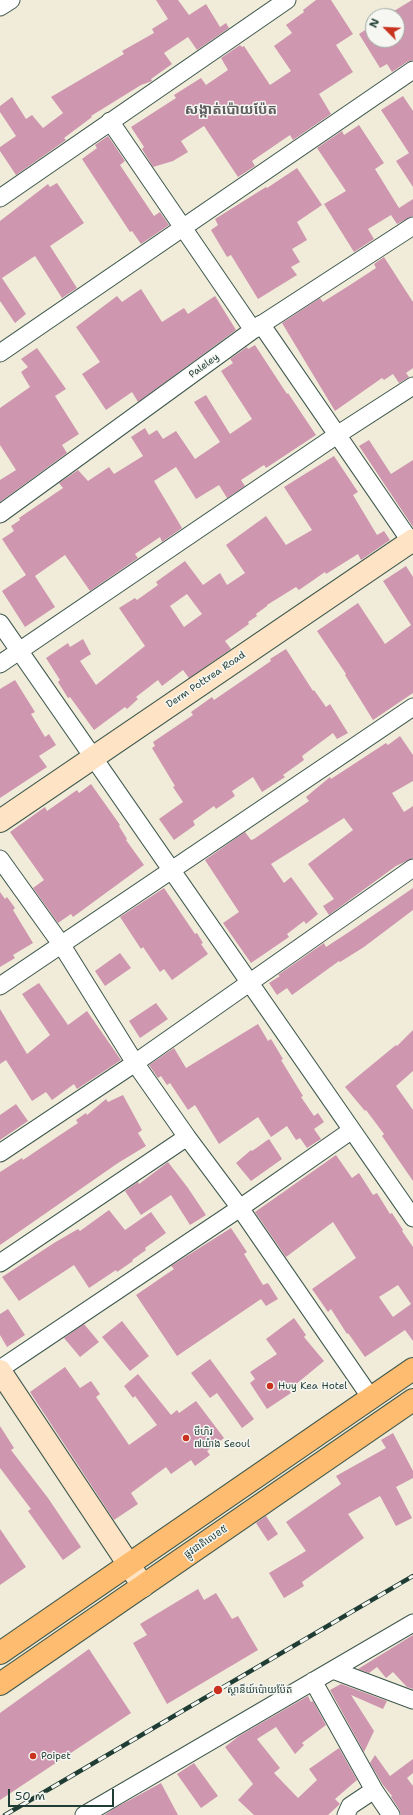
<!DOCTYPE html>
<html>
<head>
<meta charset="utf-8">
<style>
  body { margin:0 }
  #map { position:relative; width:413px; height:1815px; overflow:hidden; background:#f0ecd9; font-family:"Shantell Sans",sans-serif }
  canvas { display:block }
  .north { position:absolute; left:365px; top:8px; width:40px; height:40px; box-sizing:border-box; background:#f6f6f2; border:1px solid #a0aca6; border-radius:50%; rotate:294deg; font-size:11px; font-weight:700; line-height:16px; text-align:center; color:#1f3d34 }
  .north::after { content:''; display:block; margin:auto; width:14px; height:18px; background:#c8321e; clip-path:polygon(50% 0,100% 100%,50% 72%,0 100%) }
  .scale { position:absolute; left:8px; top:1789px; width:106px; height:18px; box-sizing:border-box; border:2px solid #1f3d34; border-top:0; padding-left:5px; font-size:12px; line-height:14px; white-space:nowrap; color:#1f3d34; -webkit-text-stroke:3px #f6f6f2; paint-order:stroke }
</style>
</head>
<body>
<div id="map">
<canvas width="413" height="1815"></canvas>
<div class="north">N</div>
<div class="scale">50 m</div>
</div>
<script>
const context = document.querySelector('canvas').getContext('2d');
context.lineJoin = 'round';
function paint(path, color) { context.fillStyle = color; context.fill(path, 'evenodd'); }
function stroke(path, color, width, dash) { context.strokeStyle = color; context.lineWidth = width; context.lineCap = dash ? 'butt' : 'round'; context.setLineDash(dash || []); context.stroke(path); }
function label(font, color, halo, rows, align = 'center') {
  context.font = font + ' "Shantell Sans","Noto Sans Khmer",sans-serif'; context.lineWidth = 3; context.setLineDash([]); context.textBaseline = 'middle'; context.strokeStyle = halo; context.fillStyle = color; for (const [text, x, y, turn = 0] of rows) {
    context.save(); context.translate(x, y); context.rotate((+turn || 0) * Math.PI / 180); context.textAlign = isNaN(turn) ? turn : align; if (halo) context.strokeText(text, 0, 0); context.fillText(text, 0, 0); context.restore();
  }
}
paint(new Path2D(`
  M156,0H178L189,15L206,4L220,27L226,23L229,28L197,50L188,37L164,53L172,64L151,79L152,81L141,85L91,116L92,117L64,138L66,140L16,175L0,151V147L16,136L0,112V106L12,97L26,119L32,115L43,128L63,113L51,97L124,54L122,51L154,33L152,29L168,19Z
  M316,0H331L353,34L336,45L353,72L319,94L331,114L293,140L290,135L252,161L255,166L238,177L204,126L181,141L188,152L173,161L153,167L142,149L144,147L131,127L176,98L174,95L201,78L206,85L228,70L221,58L240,45L242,47L244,46L270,85L291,71L274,46L292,33L286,25L304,12L303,10Z
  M412,0H413V60L407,62L392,72L387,64L380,68L359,34L373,25V40H397V16L394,11Z
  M403,96L413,111V187L396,161L409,153L381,110Z
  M359,125L384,163L375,169L399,208L413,199V216L397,224L391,215L368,229L374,239L354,252L324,204L346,191L317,148L342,131L344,135Z
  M108,136L125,161L120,165L154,216L160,212L169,225L141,244L132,231L130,232L82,159L97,148L95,145Z
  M297,168L322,205L297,222L307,240L292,249L300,262L291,267L297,275L258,299L231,255L227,257L211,230L218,225L215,219L266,187L267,188Z
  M57,183L84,223L50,246L77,288L62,298L35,256L2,278L26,314L15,323L0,301V221L48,184L50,187Z
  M384,257L413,302V368L406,373L409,377L399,383L393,374L384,380L382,378L335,411L282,323L320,298L323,302L350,285L376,268L374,264Z
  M141,289L162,322L184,308L188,314L215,296L236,330L138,402L132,392L106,410L82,374L100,362L76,327L117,296L122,302Z
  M255,345L287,394L288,393L316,435L266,468L264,465L241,480L245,486L227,498L219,485L196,499L176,467L154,481L182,528L162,542L160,537L135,554L138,558L90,591L65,555L35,576L55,607L25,627L2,591L26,575L2,539L14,531L11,526L20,520L19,518L63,488L59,483L78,470L88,481L109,467L114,474L143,456L131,437L145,428L149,435L157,430L163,439L176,431L195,459L220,442L194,402L206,395L230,434L252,419L221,371L233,363L230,359L247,347L248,349Z
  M37,348L66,389L55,396L79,434L62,445L67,453L0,502V480L16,470L0,445V408L30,387L21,372L28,367L21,359Z
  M369,440L391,474L413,460V527L359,446Z
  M334,456L358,492L353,495L377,535L384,531L390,540L361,560L358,554L326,574L325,572L299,590L296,587L267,605V606L256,614L257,616L248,622L249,624L225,641L231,649L189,678L183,670L162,686L158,680L136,697L138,699L127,709L125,707L94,730L70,697L68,698L58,682L60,680L46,658L68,643L70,647L83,639L91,654L80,661L96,685L145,646L119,608L135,598L137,600L158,585L156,582L185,561L203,585L220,573L227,585L245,573L226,545L266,516L286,545L312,530L284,487ZM187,594L202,614L184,627L170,606Z
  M406,566L413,577V693L373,720L345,675L346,674L317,631L358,603L385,644L411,625L383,581Z
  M286,649L313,691L314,690L326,707L330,704L348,733L337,739L333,733L302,756L304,760L283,775L285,777L262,792L253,777L232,791L235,796L216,809L214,806L193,821L195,825L174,840L159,819L183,802L173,787L175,786L152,748L155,746L153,742L193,715L191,712L212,697L214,700L271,661L270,659Z
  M15,680L35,712L31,714L45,737L49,734L56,745L39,756L47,767L0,798V689Z
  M400,736L413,755V781L392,793L404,812L413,806V858L396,866L329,915L323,906L334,899L308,864L353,830L344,818L271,864L284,883L291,877L318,914L306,924L304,921L287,934L289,937L251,963L223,923L239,912L205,860L245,832L251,840L254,839L309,801L306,797L330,777L331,779L386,743L388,745Z
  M91,784L120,825L119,826L127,839L126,840L144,865L73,917L71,914L58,923L33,888L44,880L10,832L45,807L47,811L77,790L79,793Z
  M164,888L195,934L197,933L203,943L201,944L208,954L172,980L164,969L160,972L143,947L141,949L120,917Z
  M413,888V910L364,947L340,962L339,961L292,995L287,988L277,995L269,983L280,976L278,975L324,943L326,947L349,932Z
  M0,892L5,899L7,897L15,908L13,910L33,943L13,955L15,958L0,967Z
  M120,953L131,968L105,986L95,971Z
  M39,983L68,1025L87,1011L121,1060L77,1089L74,1084L52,1100L46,1092L32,1101L6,1060L0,1064V1009L27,1054L50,1035L22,994Z
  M156,1003L168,1019L140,1038L129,1021Z
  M258,1024L268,1041L271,1039L283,1059L281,1060L303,1096L301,1097L314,1116L318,1113L324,1122L314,1129L321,1139L307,1148L300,1138L296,1140L287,1126L271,1137L258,1117L219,1144L195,1105L188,1110L170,1083L167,1085L161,1076L158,1078L149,1065L174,1048L186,1068Z
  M413,1030V1071L396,1086L413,1110V1181L382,1136L384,1134L366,1110L365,1111L345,1087L396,1045L397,1046Z
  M123,1095L142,1130L138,1133L146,1146L118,1163L0,1245V1172L22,1158L23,1160L60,1135L78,1123L76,1120L86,1113L87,1115L106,1099L108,1102Z
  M16,1104L28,1121L0,1140V1115Z
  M269,1139L282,1159L251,1181L236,1163L251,1150L252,1151Z
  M336,1155L352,1178L359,1173L373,1195L377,1193L390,1214L392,1213L403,1230L402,1231L413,1247V1341L405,1330L365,1357L348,1333L347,1334L331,1309L328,1312L312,1289L356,1258L333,1222L286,1257L255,1212ZM398,1285L411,1304L393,1317L379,1297Z
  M168,1162L188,1188L206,1215L190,1225L171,1195L141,1215L125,1191L138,1182L139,1184Z
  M109,1210L125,1230L151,1212L166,1233L145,1248L146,1250L132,1260L133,1261L117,1272L116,1270L89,1288L74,1265L19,1301L2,1277L54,1243L78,1229L80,1231Z
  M231,1228L247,1252L244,1254L263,1285L268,1283L278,1299L266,1306L261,1299L177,1356L136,1295L174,1269L171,1266Z
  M8,1309L25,1335L7,1347L0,1335V1314Z
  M294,1318L306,1335L304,1337L324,1361L289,1390L291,1393L267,1409L250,1383L255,1379L250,1372L277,1354L266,1339Z
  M122,1321L149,1356L130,1371L102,1337Z
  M84,1324L99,1342L80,1357L64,1338Z
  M210,1359L254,1419L242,1428L217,1393L210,1398L191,1373Z
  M65,1367L80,1388L91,1381L100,1394L96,1397L129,1445L157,1425L135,1396L133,1398L124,1386L138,1374L171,1415L177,1410L179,1413L196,1401L224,1438L207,1451L210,1455L195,1466L191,1460L171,1474L166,1467L131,1493L138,1504L114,1520L30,1392Z
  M0,1426L14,1448L11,1450L48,1498L81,1547L63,1560L28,1511L31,1509L0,1468Z
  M393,1433L413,1471V1478L396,1487L412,1518L396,1526L380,1496L348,1514L364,1538L302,1582L304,1586L284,1598L269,1573L306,1551L286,1522L341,1484L336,1476L386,1448L381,1440Z
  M266,1516L278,1534L268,1541L256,1523Z
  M0,1529L26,1567L0,1585Z
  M198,1589L204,1600L216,1593L232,1619L238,1616L258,1650L167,1704L133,1643L147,1635L140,1624Z
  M413,1635V1689L407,1687L393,1672L386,1678L377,1667L369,1673L358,1669Z
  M89,1649L131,1713L0,1800V1713Z
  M341,1684L387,1701L383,1709L351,1695L374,1731L364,1752L330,1690Z
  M308,1696L311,1702L313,1701L326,1725L302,1743L304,1745L295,1754L276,1727L257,1739L280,1768L274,1773L298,1798L317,1780L309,1769L339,1748L357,1780L335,1799L340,1804L328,1815H254L238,1800L253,1784L225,1747L239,1736Z
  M375,1755L390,1776L413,1759V1773L407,1778L413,1786V1815H401L399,1809L391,1797L392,1796L383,1785L370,1763Z
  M194,1763L218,1796L201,1808L177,1774Z
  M161,1783L178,1815H104L115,1808Z`), '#cf96af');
const street = new Path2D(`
  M0,7L11,0
  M110,121L253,330
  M0,198L287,0
  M261,324L413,545
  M0,353L413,70
  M0,514L253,330L413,226
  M0,623L413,1218
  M0,664L337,435L413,386
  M0,859L61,944L135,1063L187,1137L240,1208L371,1398
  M0,986L413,707
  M0,1153L135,1063L413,868
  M0,1263L187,1137
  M0,1369L240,1208L352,1130
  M333,1670L413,1700
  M313,1681L374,1790L391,1815
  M84,1815L413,1623
  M346,1815L350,1806L374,1790`);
const secondary = new Path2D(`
  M0,821L413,540
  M0,1371L143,1586`);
const highway = new Path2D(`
  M0,1653L413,1369
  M0,1684L413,1400`);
stroke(street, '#3e574d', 19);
stroke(secondary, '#3e574d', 24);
stroke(highway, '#3e574d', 24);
stroke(street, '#fff', 17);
stroke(secondary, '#fee4c5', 22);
stroke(highway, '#fdbc6f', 22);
const rail = new Path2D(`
  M5,1815L413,1576`);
stroke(rail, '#1f3d34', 4.5);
stroke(rail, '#f6f6f2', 3, [9]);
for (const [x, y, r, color] of [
  [270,1386,4,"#c8321e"],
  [186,1438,4,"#c8321e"],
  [218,1690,5,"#c8321e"],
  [33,1756,4,"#c8321e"]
]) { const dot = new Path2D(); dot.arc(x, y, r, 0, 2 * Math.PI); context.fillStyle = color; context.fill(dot); stroke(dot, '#f6f6f2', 1.5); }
label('10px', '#1f3d34', '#f6f6f2', [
  ["Paleley",204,366,-36],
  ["Derm Pottrea Road",206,680,-34],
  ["ផ្លូវជាតិលេខ៥",206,1542,-34]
]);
label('10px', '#1f3d34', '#f6f6f2', [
  ["Huy Kea Hotel",278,1386],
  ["មីហិរ",194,1432],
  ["៧យ៉ាង Seoul",194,1444],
  ["ស្ថានីយ៍ប៉ោយប៉ែត",227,1690],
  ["Poipet",41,1756]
], 'left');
label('bold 14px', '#5d5c5f', '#f6f6f2', [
  ["សង្កាត់ប៉ោយប៉ែត",231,110]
]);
</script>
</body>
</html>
